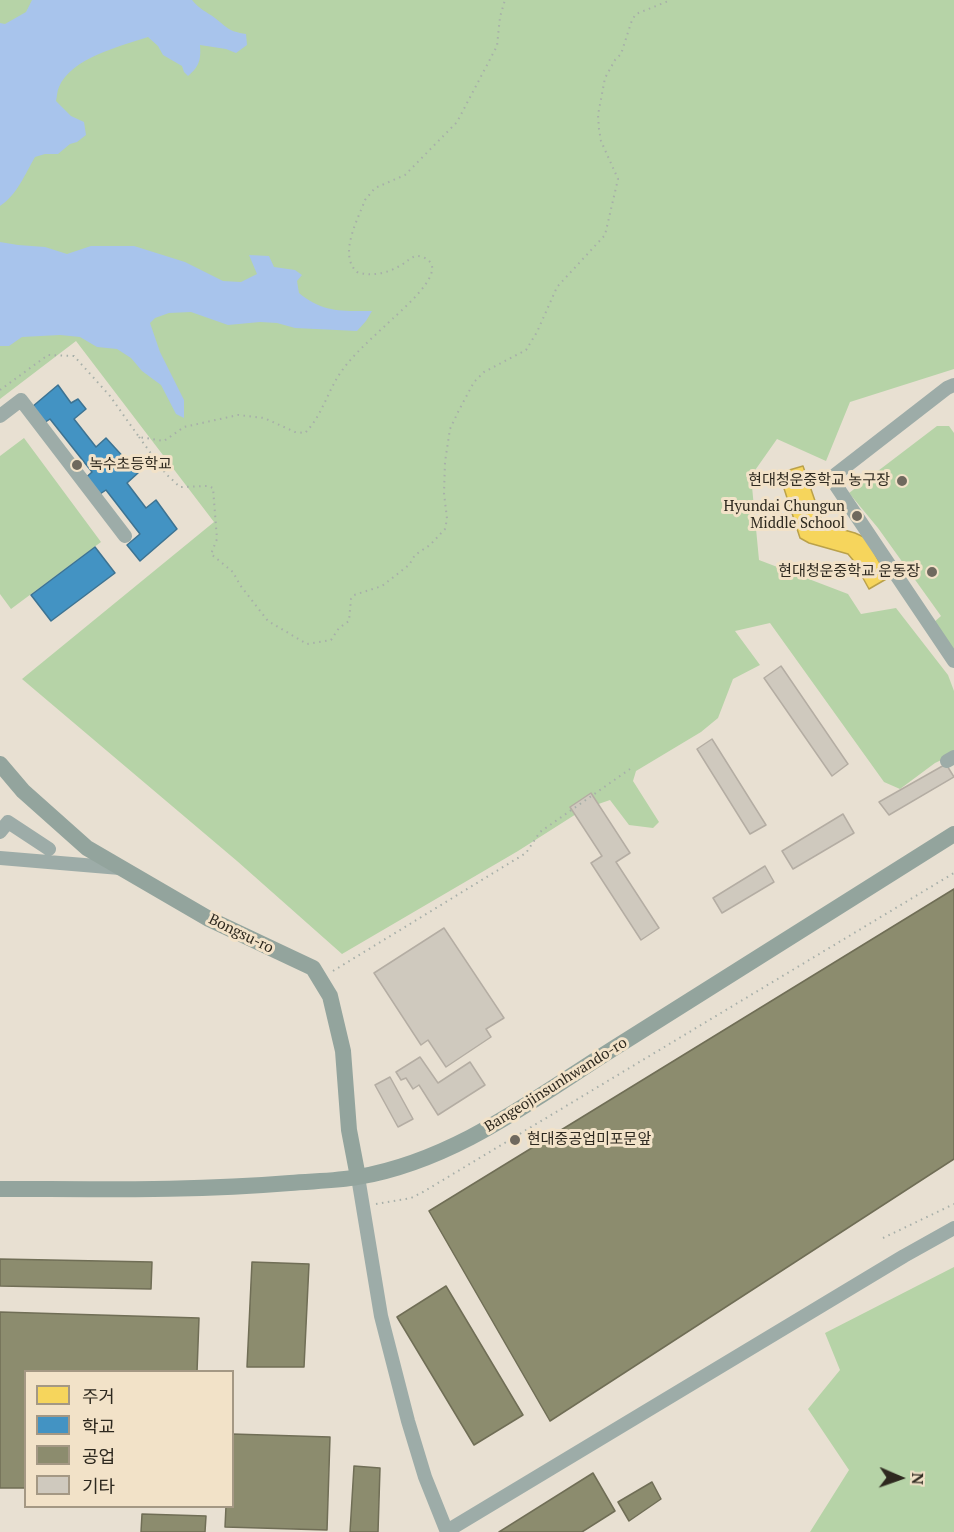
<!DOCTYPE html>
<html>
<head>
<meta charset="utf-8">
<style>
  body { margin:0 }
  #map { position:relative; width:954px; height:1532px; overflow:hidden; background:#e8e0d2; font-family:"PT Serif","Noto Sans KR",serif }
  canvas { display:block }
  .legend { position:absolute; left:24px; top:1370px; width:210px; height:138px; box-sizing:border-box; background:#f2e2c8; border:2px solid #a49884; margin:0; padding:8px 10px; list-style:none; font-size:18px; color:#2e291f }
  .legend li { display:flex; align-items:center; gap:12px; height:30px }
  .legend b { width:30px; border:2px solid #a49884 }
  .north { position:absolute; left:870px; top:1448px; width:60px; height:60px; -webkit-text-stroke:4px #f2e2c8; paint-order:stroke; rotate:92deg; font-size:16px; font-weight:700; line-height:24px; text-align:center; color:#2e291f }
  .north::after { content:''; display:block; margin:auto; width:21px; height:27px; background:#2e291f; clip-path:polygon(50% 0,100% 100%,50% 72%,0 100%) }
</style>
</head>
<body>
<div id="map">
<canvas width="954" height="1532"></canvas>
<ul class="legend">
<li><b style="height:16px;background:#f6d55c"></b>주거</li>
<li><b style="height:16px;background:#4393c3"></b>학교</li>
<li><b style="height:16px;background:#8c8c6e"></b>공업</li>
<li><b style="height:16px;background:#cfc9be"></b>기타</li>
</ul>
<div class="north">N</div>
</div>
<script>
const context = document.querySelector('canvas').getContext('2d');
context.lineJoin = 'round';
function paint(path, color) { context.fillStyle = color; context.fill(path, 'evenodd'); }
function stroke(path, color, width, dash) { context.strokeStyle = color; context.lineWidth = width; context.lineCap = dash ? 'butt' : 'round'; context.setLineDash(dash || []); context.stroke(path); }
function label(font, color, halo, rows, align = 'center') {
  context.font = font + ' "PT Serif","Noto Sans KR",serif'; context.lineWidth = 6; context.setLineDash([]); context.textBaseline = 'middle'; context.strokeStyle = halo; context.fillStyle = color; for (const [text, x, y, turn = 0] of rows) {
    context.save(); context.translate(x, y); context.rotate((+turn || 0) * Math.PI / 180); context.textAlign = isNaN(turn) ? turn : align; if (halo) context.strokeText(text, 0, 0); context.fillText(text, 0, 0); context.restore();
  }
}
paint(new Path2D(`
  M0,0H954V369L850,402L826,461L777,439L751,476L759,560L848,594L861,614L896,608L948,675L954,691V754L935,763L900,789L884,782L770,623L735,631L760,665L733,679L718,718L701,732L636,771L633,781L659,822L653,828L629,825L610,800L584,809L518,851L342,954L237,861L22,679L214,522L76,341L0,399Z
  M937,426H949L954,433V650L933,623L941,616L878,528L849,493Z
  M24,438L101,542L11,609L0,594V456Z
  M954,1267V1532H810L849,1470L808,1409L840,1370L825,1333Z`), '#b6d3a7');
paint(new Path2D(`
  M32,0H192C199,9 207,12 215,18C229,29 228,31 246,34L247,45L236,53L226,49L200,45C201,59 200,66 188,76L184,72L182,66L163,55L158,46L148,37C121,46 71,58 59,87C57,91 57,97 56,101L71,116L84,122L86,135L77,142L70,144L58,154H45L35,157C25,174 17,195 0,206V23L5,24L26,12Z
  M0,242L18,245L45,247L67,254L91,246H134L185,262L223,281L241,282L257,274L249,255L269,256L274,267L295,270L302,275L297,281L299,293C323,313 342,311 372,311L366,321L357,331L295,328L277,323L260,322L228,325L191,312L169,313L155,318L150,323L160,352L184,400V418L176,414L161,385L142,371L131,358L117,349L97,347L80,337L60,335L22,337L9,346H0Z`), '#a8c4ec');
const homes = new Path2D(`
  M803,466L823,524L855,533L866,538L888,578L869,589L853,560L848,554L809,543L800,538L779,473Z`);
paint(homes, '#f6d55c');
stroke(homes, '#baa14a', 1.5);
const schools = new Path2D(`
  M58,385L71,403L78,399L86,409L74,419L96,447L106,438L138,473L127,483L146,508L156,500L177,529L140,561L127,545L140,534L106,490L94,498L81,482L92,472L50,419L44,423L32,407Z
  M95,547L115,573L51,621L31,595Z`);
paint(schools, '#4393c3');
stroke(schools, '#3d7392', 1.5);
const industry = new Path2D(`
  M954,889V1159L550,1421L429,1211Z
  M0,1259L152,1262L151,1289L0,1286Z
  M252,1262L309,1264L304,1367H247Z
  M446,1286L523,1415L474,1445L397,1317Z
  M0,1312L199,1318L197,1372H26V1488H0Z
  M232,1434L330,1437L327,1530L225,1527L226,1506H232Z
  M354,1466L380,1468L378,1532H350Z
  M593,1473L615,1511L582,1532H499Z
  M652,1482L661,1499L629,1521L618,1502Z
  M142,1514L206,1516L205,1532H141Z`);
paint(industry, '#8c8c6e');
stroke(industry, '#706e56', 1.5);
const building = new Path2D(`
  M781,666L848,764L832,776L764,678Z
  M712,739L766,825L750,834L697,749Z
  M946,764L954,777L889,815L879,802Z
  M591,793L630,853L616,862L659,928L641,940L591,863L602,856L570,807Z
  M843,814L854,833L793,869L782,851Z
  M765,866L774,882L722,913L713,898Z
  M444,928L504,1018L486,1029L491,1037L446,1067L428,1040L421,1045L374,973Z
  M420,1057L438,1083L470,1062L485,1085L438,1115L419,1085L413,1089L406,1078L401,1080L396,1072Z
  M390,1077L413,1119L398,1127L375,1085Z`);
paint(building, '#cfc9be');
stroke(building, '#b4ada3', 1.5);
stroke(new Path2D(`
  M0,390L48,355L74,356L110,396L139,437L164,441L184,427L238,415L264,418L295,432L305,433C320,418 327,395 337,378C350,357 369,341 387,324C397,314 445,275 429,261C426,258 421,256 417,256C410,257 407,262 401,265C389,273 371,277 357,272C338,255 358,219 365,200L375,188L405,175L457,122L497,46L500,17L505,0
  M139,437L166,474L180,487L208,486L213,488L217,539L211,554L233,572L240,585L268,621L307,644L331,640L339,628L349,621L351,599L354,595L382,586L409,565L415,555L430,545L445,529L447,519L444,493L445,462L450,429L458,412L474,382L484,372L526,350L537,332L557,287L605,235L618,179L601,141L599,129L598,115L605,78L615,60L621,54L632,20L636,14L671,0
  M333,971L526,853L540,832L630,769
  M376,1204L411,1198L423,1192L954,873
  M883,1238L954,1204`), '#a7afa9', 2, [1.5, 4.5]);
stroke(new Path2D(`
  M954,385L947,388L831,478L954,661
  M0,416L21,400L125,536
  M947,761L954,757
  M0,832L8,822L49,849
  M0,858L120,868
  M358,1177L381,1316L408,1421L425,1477L447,1532
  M447,1531L904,1256L954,1228`), '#9daca8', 14);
stroke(new Path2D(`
  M0,764L23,791L87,848L209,919L313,968L330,996L343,1051L349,1130L358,1177
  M0,1189C97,1189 194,1191 290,1183C312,1181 336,1181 358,1177C457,1160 536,1097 619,1045C731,975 843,905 954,834`), '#93a49d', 16);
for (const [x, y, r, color] of [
  [77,465,6,"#6f695e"],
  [902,481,6,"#6f695e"],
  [857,516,6,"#6f695e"],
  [932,572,6,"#6f695e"],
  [515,1140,6,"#6f695e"]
]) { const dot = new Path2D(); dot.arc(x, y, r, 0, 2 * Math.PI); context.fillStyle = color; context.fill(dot); stroke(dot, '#f2e2c8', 2); }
label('15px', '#2e291f', '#f2e2c8', [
  ["녹수초등학교",89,465,"left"],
  ["현대청운중학교 농구장",890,481],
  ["Hyundai Chungun",845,507],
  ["Middle School",845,524],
  ["현대청운중학교 운동장",920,572],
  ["현대중공업미포문앞",527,1140,"left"]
], 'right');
label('15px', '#2e291f', '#f2e2c8', [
  ["Bongsu-ro",241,934,26],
  ["Bangeojinsunhwando-ro",556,1085,-32]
]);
</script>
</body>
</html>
